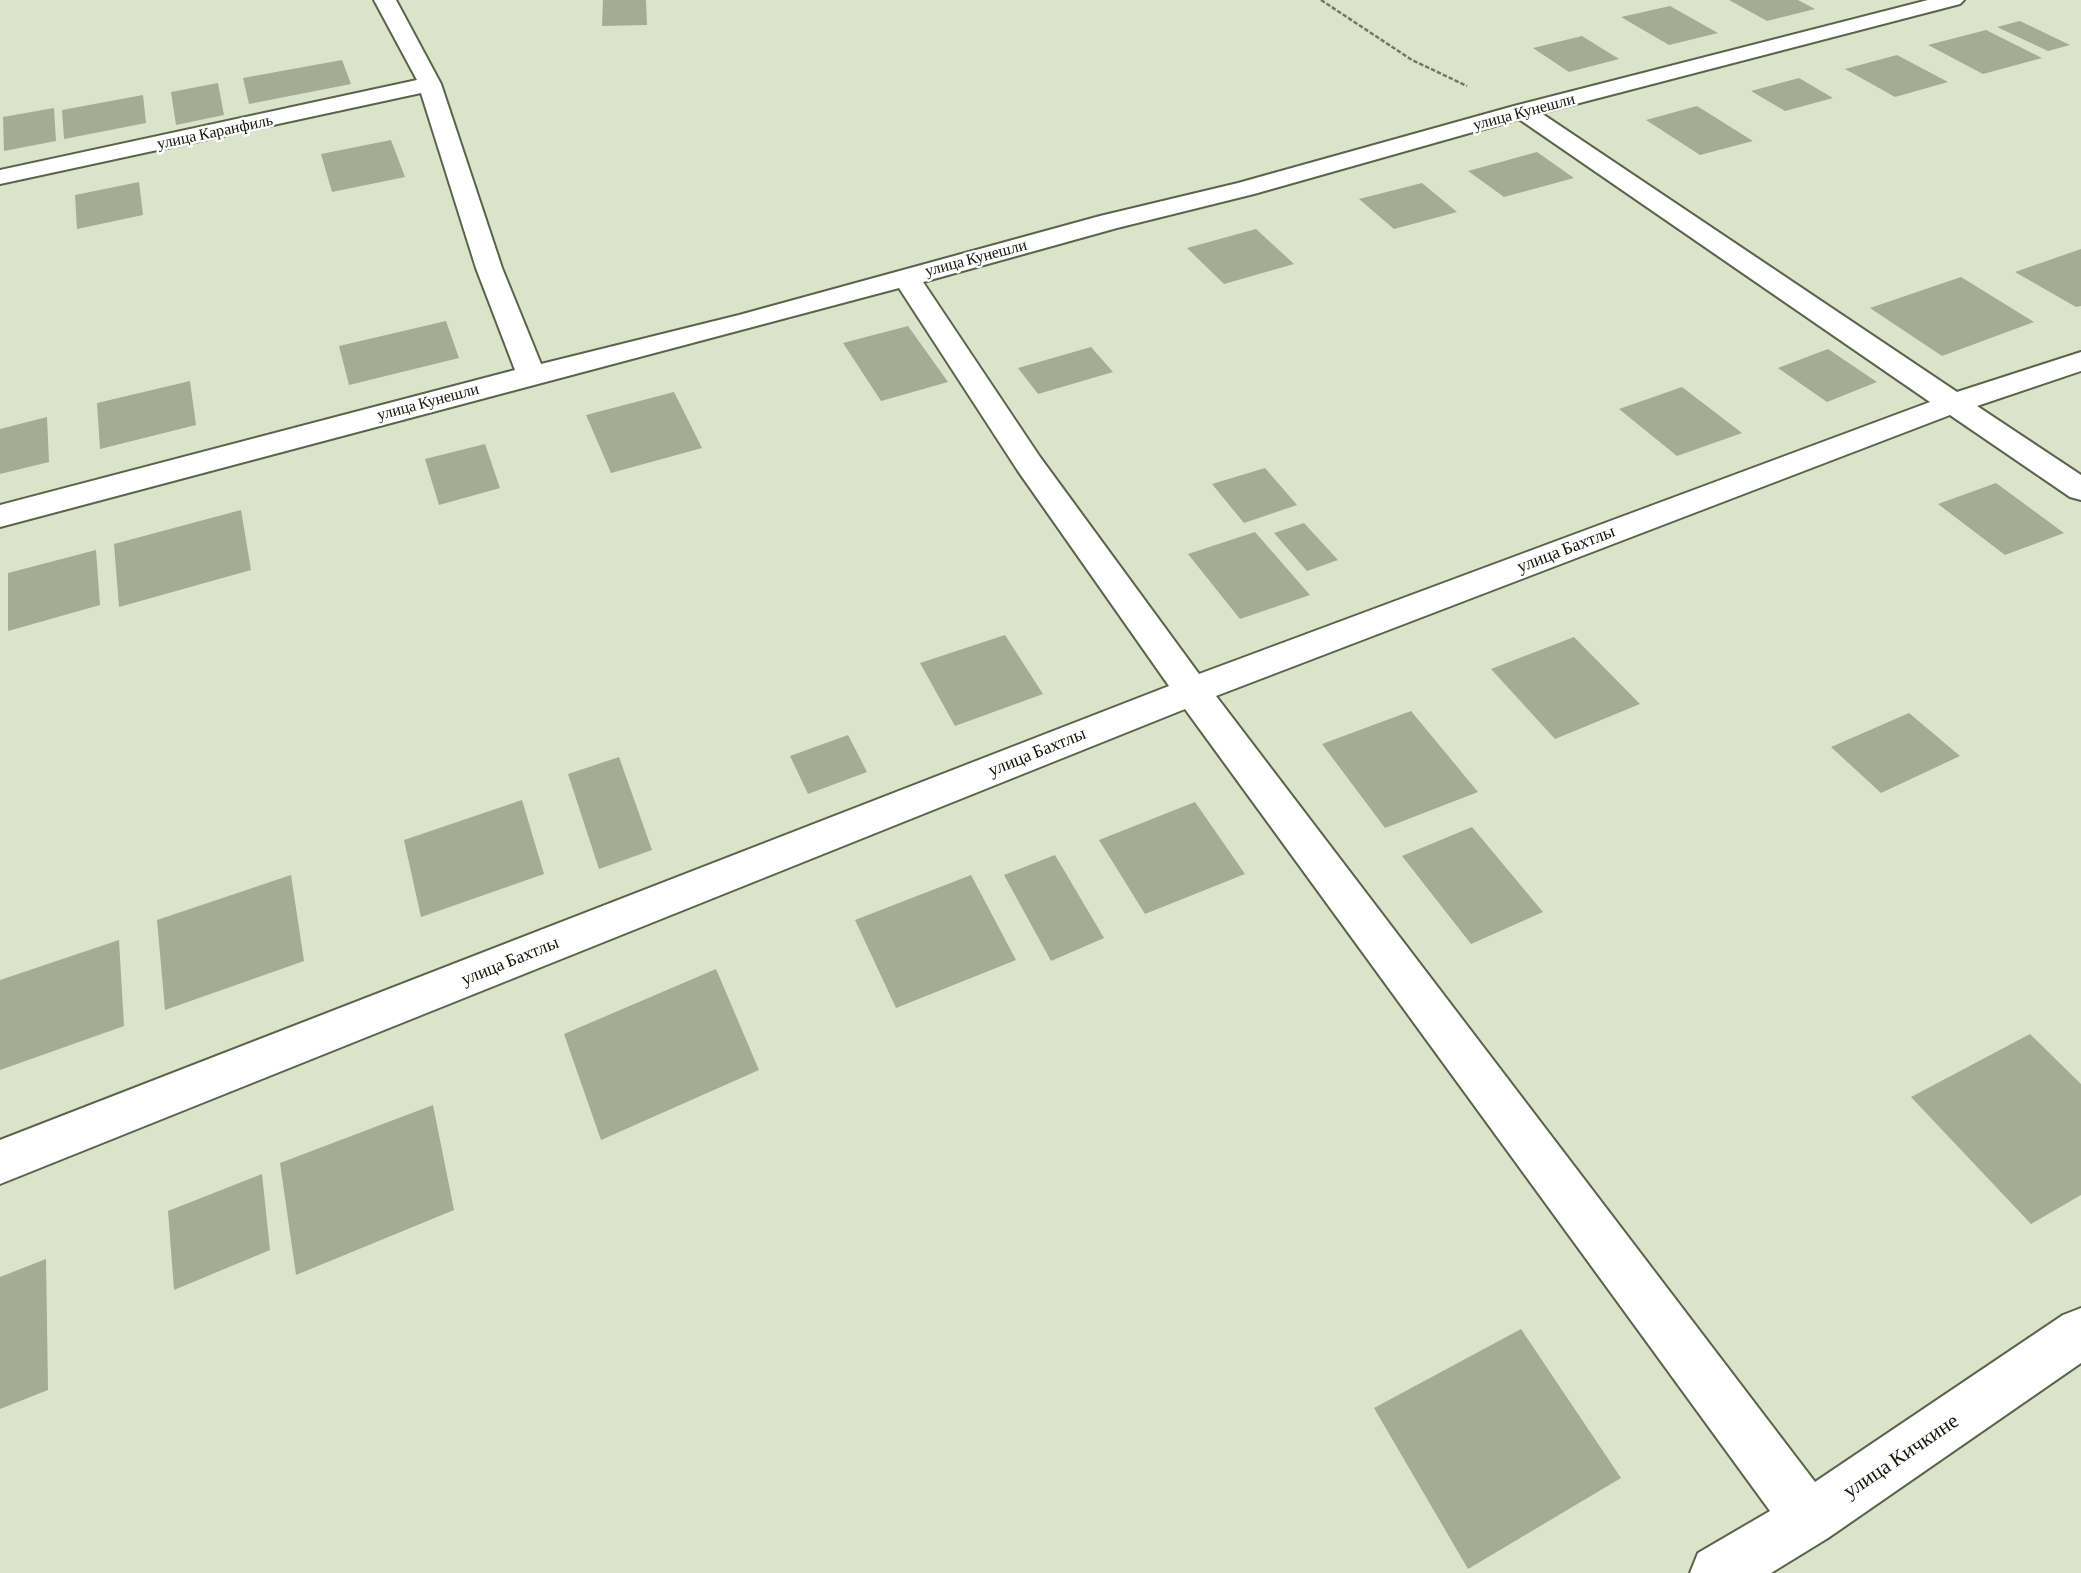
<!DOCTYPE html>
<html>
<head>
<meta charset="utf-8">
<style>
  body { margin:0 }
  canvas { display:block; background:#dbe4c9 }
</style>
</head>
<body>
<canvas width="2081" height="1573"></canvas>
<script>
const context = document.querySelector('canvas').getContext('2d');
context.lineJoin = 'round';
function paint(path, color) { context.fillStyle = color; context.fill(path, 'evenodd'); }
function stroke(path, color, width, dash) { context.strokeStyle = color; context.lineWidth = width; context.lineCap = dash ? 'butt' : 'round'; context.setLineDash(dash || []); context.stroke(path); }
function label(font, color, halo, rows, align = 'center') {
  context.font = font + ' "Crimson Pro",serif'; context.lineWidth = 5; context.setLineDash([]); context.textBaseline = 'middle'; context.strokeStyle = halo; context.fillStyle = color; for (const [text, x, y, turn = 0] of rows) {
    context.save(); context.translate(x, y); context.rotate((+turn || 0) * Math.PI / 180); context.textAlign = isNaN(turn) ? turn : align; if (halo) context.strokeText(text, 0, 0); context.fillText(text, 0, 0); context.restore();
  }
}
paint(new Path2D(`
  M603,0H646L647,25L602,26Z
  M1729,0H1798L1815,9L1767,21Z
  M1670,6L1718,33L1669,45L1621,17Z
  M2020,21L2070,45L2048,51L1997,27Z
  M1986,30L2042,58L1983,74L1928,45Z
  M1582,36L1619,59L1569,72L1533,48Z
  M1897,55L1948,82L1895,97L1845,69Z
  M342,60L351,84L249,104L243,78Z
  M1799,78L1833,98L1785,111L1751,91Z
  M218,83L224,115L176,125L171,92Z
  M143,95L146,123L64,139L62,110Z
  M1697,106L1753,141L1700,155L1646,120Z
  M54,108L56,141L4,151L3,117Z
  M391,140L405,177L332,192L321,154Z
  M1537,152L1574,178L1504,197L1468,171Z
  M139,182L143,215L77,229L75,195Z
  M1422,183L1457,212L1394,229L1359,199Z
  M1256,229L1294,264L1224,284L1187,248Z
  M2081,249V306L2076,307L2015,272Z
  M1961,277L2034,322L1942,356L1870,308Z
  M446,321L459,358L349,385L339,346Z
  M908,326L948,382L881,401L843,343Z
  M1091,347L1113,372L1038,394L1018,368Z
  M1828,349L1877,382L1827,402L1778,368Z
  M190,381L196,425L100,449L97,403Z
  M1682,387L1742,433L1677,456L1619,409Z
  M674,392L702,448L611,473L586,415Z
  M47,417L49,462L0,474V429Z
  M485,444L500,488L439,505L425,459Z
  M1265,468L1297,505L1244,523L1212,484Z
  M1996,483L2064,533L2005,555L1938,504Z
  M241,510L251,570L119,607L114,544Z
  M1304,523L1338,560L1307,571L1274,533Z
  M1255,532L1310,595L1240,619L1188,554Z
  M96,550L100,605L8,631V573Z
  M1005,635L1043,694L955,726L920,663Z
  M1574,637L1640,704L1555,739L1491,669Z
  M1411,711L1478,792L1385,828L1322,744Z
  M1909,713L1960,756L1881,793L1831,747Z
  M848,735L867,772L808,794L790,756Z
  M619,757L652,850L599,869L568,774Z
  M522,800L544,874L421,917L404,840Z
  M1195,802L1245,874L1145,914L1099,840Z
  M1472,827L1543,912L1471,944L1402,856Z
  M1055,855L1104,938L1051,961L1004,875Z
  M291,875L304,961L165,1010L157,920Z
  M971,875L1016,960L896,1008L855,920Z
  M119,940L124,1026L0,1070V980Z
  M716,969L759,1070L601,1140L564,1034Z
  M2030,1034L2081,1084V1195L2031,1224L1911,1097Z
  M433,1105L454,1210L296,1275L280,1163Z
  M262,1174L270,1250L174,1290L168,1211Z
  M46,1259L48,1390L0,1409V1277Z
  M1521,1329L1621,1478L1468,1569L1374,1408Z`), '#a4ac93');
const minor = new Path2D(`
  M374,0H396L441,84L502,268L541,364L739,315L1100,216L1238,183L1514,106L1928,0H1964L1960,4L1541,113L1957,392L2081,352V371L1977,406L2081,475V500L2070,497L1950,415L1216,696L1815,1482L2063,1315L2081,1308V1363L1828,1538L1771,1573H1690L1698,1553L1770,1511L1185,709L0,1184V1140L1169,686L1018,471L899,288L0,527V505L515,370L476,268L421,93L0,184V170L417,80ZM1519,119L1930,402L1199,674L1040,457L923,282L1117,228L1254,194Z`);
stroke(minor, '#5c634c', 4);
stroke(new Path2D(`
  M1321,0L1412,60L1467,86`), '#727866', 2.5, [4.5, 2]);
paint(minor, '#fff');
label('16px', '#14170d', '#fff', [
  ["улица Кунешли",1524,112,-15],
  ["улица Каранфиль",215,132,-12],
  ["улица Кунешли",976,258,-15],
  ["улица Кунешли",428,402,-15]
]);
label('18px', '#14170d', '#fff', [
  ["улица Бахтлы",1566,549,-21],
  ["улица Бахтлы",1037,752,-22],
  ["улица Бахтлы",510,961,-22]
]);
label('21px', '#14170d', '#fff', [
  ["улица Кичкине",1901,1456,-34]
]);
</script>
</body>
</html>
